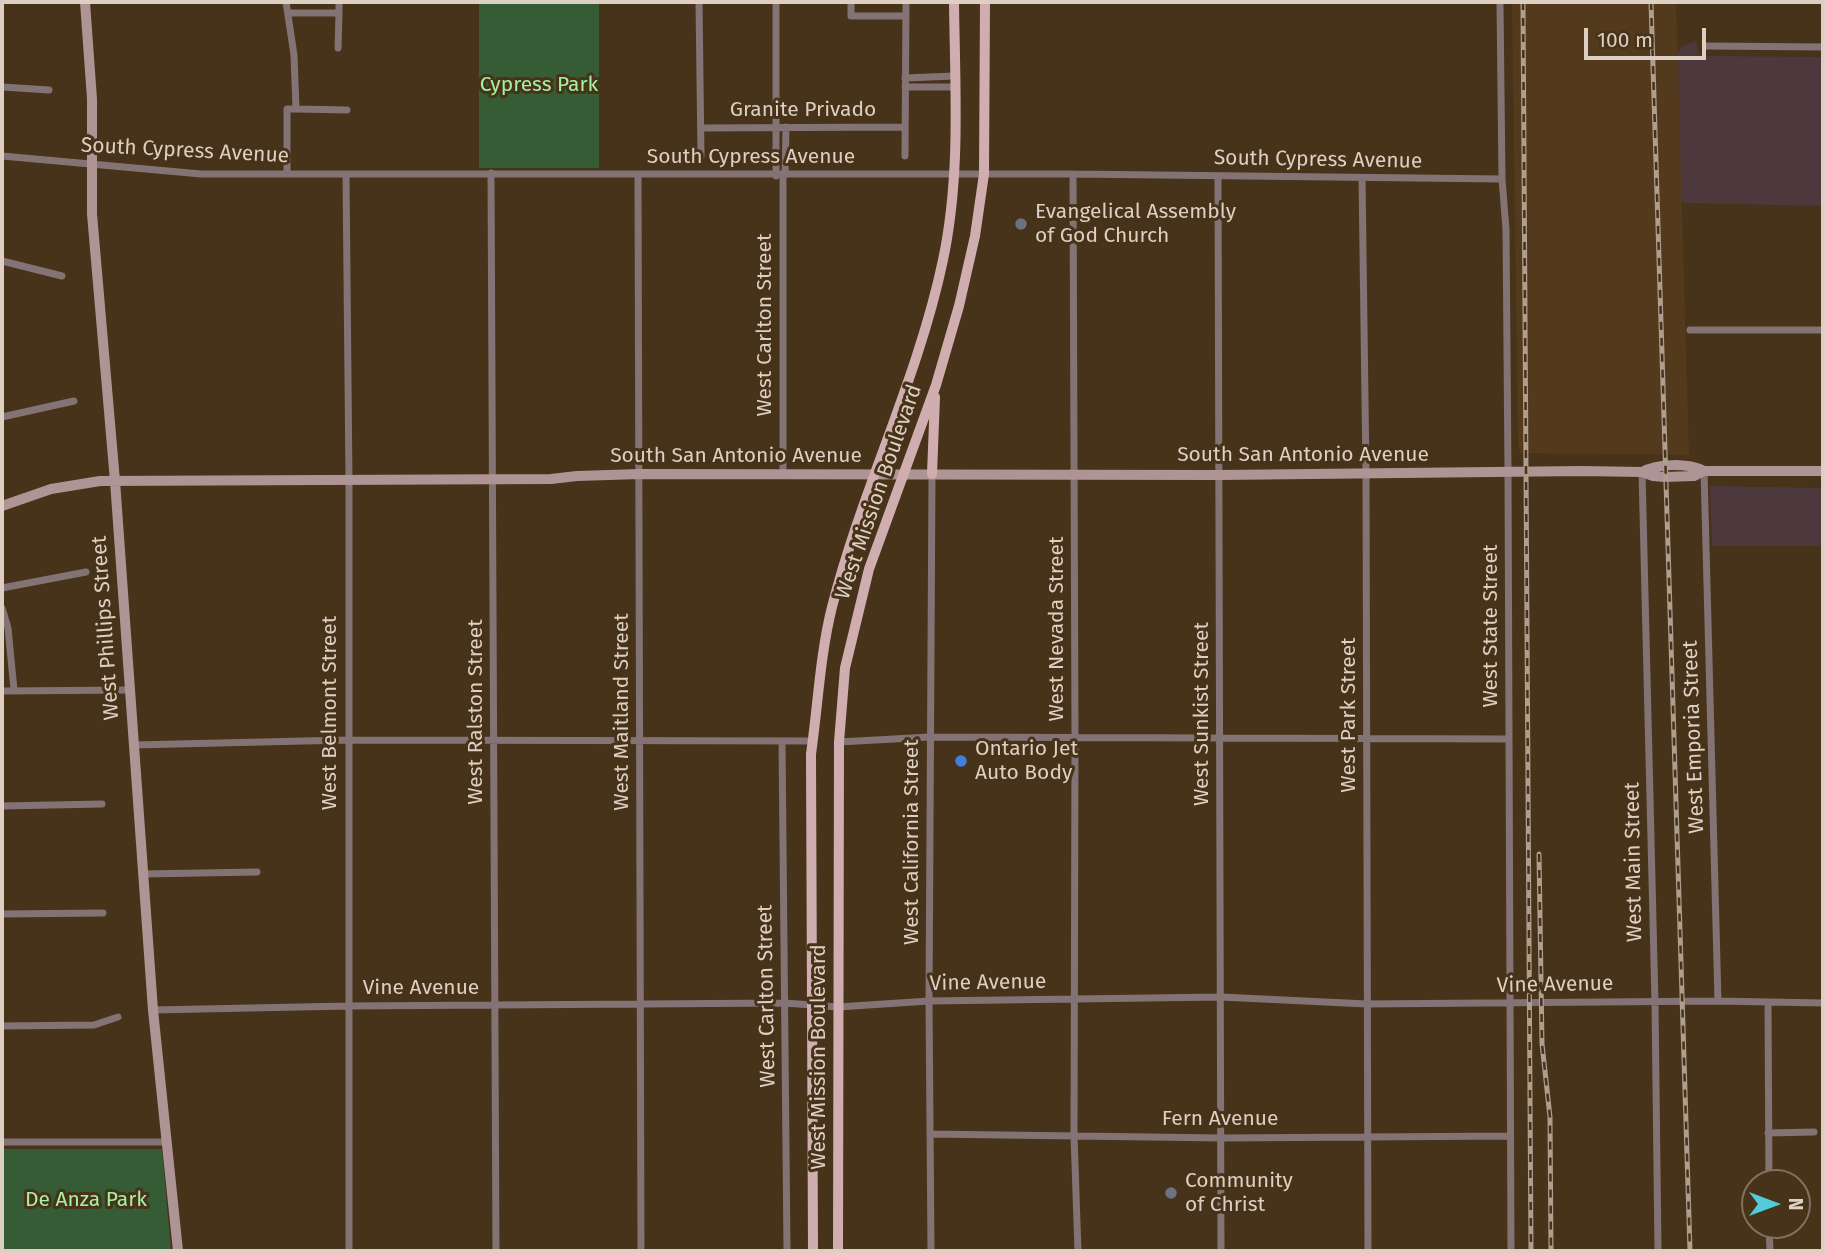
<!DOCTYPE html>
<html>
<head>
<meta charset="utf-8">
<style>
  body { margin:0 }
  #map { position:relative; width:1825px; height:1253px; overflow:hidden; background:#47321a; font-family:"Fira Sans",sans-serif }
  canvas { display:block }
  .frame { position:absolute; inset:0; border:4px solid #ddcfc1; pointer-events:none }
  .north { position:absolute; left:1741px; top:1169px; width:70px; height:70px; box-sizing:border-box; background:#47321a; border:2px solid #83715d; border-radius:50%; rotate:90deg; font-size:19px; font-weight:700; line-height:28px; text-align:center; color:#ddcfc1 }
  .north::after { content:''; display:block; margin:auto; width:24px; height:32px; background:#52cbd8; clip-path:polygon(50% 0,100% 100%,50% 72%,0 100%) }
  .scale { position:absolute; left:1584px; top:28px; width:122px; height:32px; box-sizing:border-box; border:4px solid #ddcfc1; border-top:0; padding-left:9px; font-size:21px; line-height:24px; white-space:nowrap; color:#ddcfc1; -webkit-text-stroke:5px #47321a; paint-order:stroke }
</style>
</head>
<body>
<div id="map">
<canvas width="1825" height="1253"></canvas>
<div class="frame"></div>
<div class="north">N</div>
<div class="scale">100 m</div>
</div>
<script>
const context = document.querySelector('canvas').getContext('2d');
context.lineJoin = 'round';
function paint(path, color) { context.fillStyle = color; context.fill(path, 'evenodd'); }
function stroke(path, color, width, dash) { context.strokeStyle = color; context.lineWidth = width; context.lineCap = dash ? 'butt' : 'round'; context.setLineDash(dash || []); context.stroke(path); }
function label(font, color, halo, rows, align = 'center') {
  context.font = font + ' "Fira Sans",sans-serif'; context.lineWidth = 6; context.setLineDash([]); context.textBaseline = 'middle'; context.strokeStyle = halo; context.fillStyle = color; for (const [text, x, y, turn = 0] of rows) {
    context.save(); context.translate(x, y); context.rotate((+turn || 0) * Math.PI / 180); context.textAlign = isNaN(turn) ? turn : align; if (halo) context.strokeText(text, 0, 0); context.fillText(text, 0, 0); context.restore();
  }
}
paint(new Path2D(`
  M1696,41L1699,54L1704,56L1823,57V206L1685,203L1680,200L1678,52L1684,45Z
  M1710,486L1823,488V546H1712Z`), '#4d383d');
paint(new Path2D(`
  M1512,2H1676L1689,455L1520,453L1518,443Z`), '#543a1c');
paint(new Path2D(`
  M479,2H599V168H479Z
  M2,1149H162L171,1251H2Z`), '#355c34');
stroke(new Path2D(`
  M286,2L294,55L296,109L347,110
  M339,2V13
  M699,2L701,156
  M776,2V176
  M851,2V16H905
  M1500,2L1502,179L1506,229L1508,473L1511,1251
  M288,13H339L338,48
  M1707,46L1823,47
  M905,78L955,76
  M2,87L49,90
  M905,87H955
  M701,128L905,127
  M2,156L201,174H1073L1502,179
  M905,156L906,2
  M491,173L496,1251
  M287,174V109H296
  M638,174L641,1251
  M1073,174L1075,737L1074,1136L1078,1251
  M346,175L349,480V1251
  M785,175L786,127
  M783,176V474
  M1218,177L1221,1251
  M1362,178L1366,473L1368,1251
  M2,261L62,276
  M1690,330H1823
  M2,417L74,401
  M1704,471L1718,1001
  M1642,472L1655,1002L1658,1251
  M2,588L86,572
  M2,608L8,628L14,690
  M2,691L131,690
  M782,741L787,1251
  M839,742L930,737L1509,739
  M134,745L347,740L813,741
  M2,806L102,804
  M143,874L257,872
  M2,914L103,913
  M1768,1003L1769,1183
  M153,1010L348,1006L642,1004L785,1003L838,1007L929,1001L1221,997L1367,1004L1718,1001L1823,1003
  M2,1026L94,1025L118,1017
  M1768,1133L1814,1132
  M930,1134L1222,1138L1510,1136
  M2,1142H166
  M1769,1225L1770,1251
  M931,1251L929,1001L932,474`), '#847374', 7);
stroke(new Path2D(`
  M85,2L92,99V214L115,481L153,1010L178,1251
  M1642,472C1658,463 1688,463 1704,471
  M2,506L51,489L100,481L551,479L577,476L640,474L1220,475L1583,471L1642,472L1653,476L1665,477L1694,476L1704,471H1823`), '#af9496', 10);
stroke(new Path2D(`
  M932,474L935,397
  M813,1251L811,754C818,705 820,655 832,607C862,489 918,379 943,260C961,175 955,88 954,2
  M838,1251L839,742L845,668L869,569L936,385L959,306L975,236L984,174L985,2`), '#d0aeb0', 10);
const rail = new Path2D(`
  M1523,2L1531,1251
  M1651,2L1690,1251
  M1539,854L1542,1044L1550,1117L1551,1251`);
stroke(rail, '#ae9e8d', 5);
stroke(rail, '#47321a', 2.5, [8]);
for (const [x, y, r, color] of [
  [1021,224,7,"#6b7280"],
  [961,761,7,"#3f7fe0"],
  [1171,1193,7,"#6b7280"]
]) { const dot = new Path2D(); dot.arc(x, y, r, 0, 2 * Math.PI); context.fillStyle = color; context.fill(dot); stroke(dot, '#47321a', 2.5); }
label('21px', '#a4f0a1', '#47321a', [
  ["Cypress Park",539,85],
  ["De Anza Park",86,1200]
]);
label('21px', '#ddcfc1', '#47321a', [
  ["Granite Privado",803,110],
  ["South Cypress Avenue",185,151,3],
  ["South Cypress Avenue",751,157],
  ["South Cypress Avenue",1318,160,1],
  ["West Carlton Street",765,325,-90],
  ["South San Antonio Avenue",1303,455],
  ["South San Antonio Avenue",736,456],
  ["West Mission Boulevard",879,492,-71],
  ["West State Street",1491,626,-90],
  ["West Phillips Street",106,628,-94],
  ["West Nevada Street",1057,629,-90],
  ["West Ralston Street",476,712,-90],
  ["West Maitland Street",622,712,-90],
  ["West Belmont Street",330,713,-90],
  ["West Sunkist Street",1202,714,-90],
  ["West Park Street",1349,715,-90],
  ["West Emporia Street",1694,737,-92],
  ["West California Street",912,842,-90],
  ["West Main Street",1634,862,-91],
  ["Vine Avenue",988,983,-1],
  ["Vine Avenue",1555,985,-1],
  ["Vine Avenue",421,988],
  ["West Carlton Street",767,996,-91],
  ["West Mission Boulevard",819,1057,-90],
  ["Fern Avenue",1220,1119]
]);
label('21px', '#ddcfc1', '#47321a', [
  ["Evangelical Assembly",1035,212],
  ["of God Church",1035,236],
  ["Ontario Jet",975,749],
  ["Auto Body",975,773],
  ["Community",1185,1181],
  ["of Christ",1185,1205]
], 'left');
</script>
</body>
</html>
